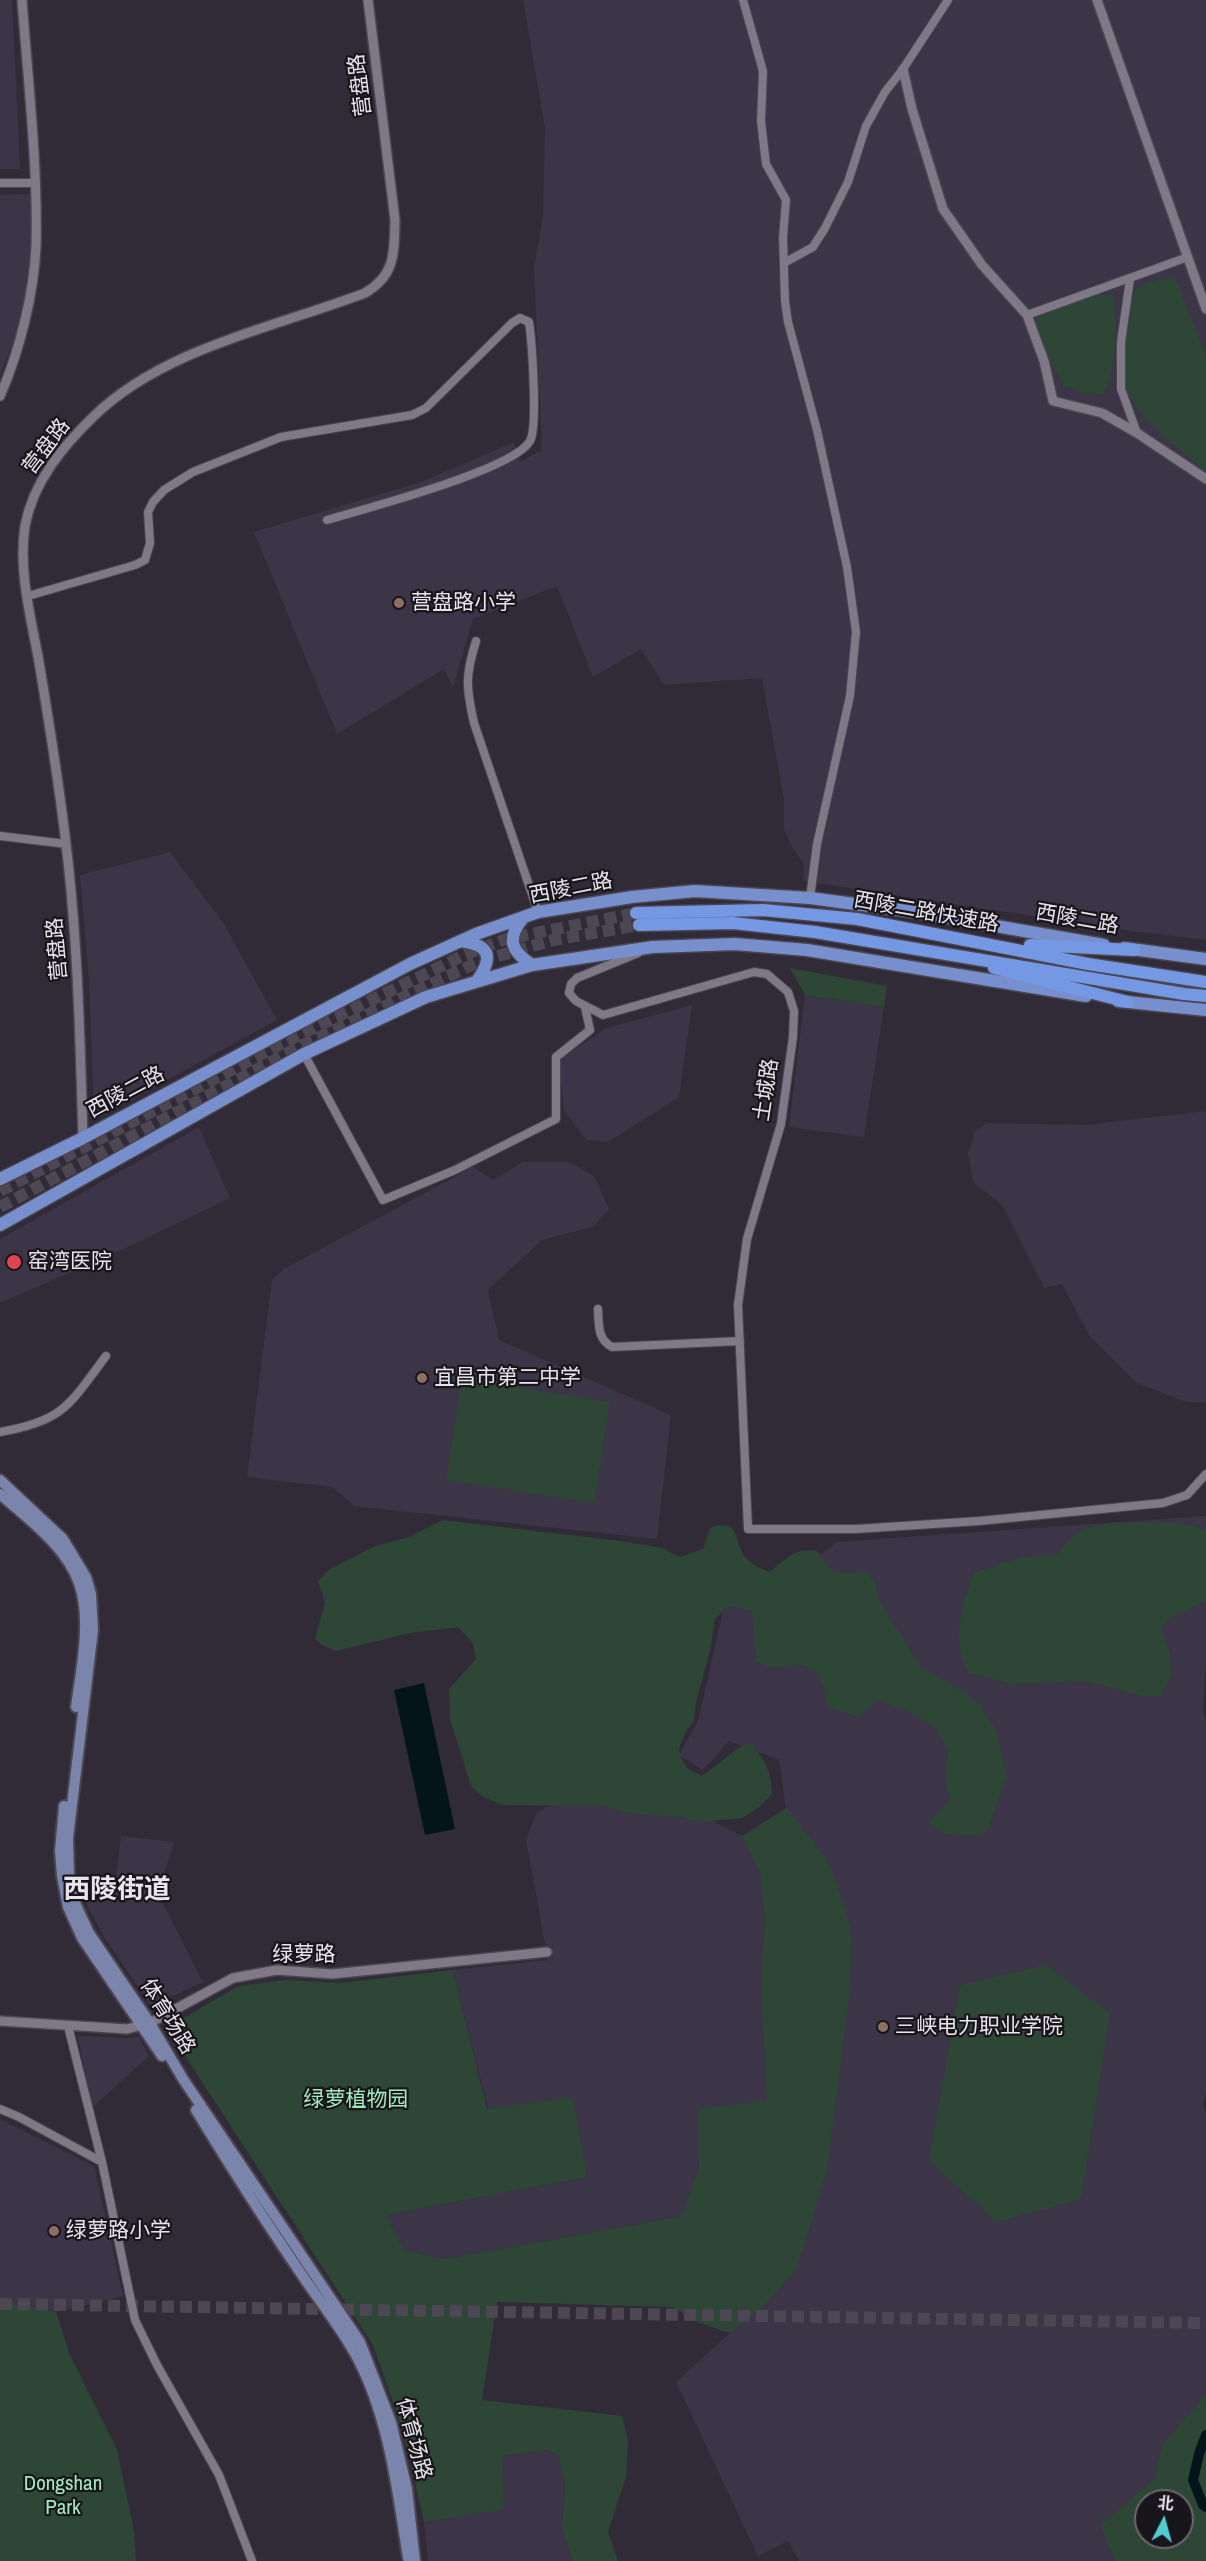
<!DOCTYPE html>
<html>
<head>
<meta charset="utf-8">
<style>
  body { margin:0 }
  #map { position:relative; width:1206px; height:2561px; overflow:hidden; background:#312b38; font-family:"Archivo Narrow","Noto Sans SC",sans-serif }
  canvas { display:block }
  .north { position:absolute; left:1134px; top:2489px; width:60px; height:60px; box-sizing:border-box; background:#18151b; border:2px solid #6b686f; border-radius:50%; rotate:6deg; font-size:16px; font-weight:700; line-height:24px; text-align:center; color:#e8e4ec }
  .north::after { content:''; display:block; margin:auto; width:21px; height:27px; background:#51ccd3; clip-path:polygon(50% 0,100% 100%,50% 72%,0 100%) }
</style>
</head>
<body>
<div id="map">
<canvas width="1206" height="2561"></canvas>
<div class="north">北</div>
</div>
<script>
const context = document.querySelector('canvas').getContext('2d');
context.lineJoin = 'round';
function paint(path, color) { context.fillStyle = color; context.fill(path, 'evenodd'); }
function stroke(path, color, width, dash) { context.strokeStyle = color; context.lineWidth = width; context.lineCap = dash ? 'butt' : 'round'; context.setLineDash(dash || []); context.stroke(path); }
function label(font, color, halo, rows, align = 'center') {
  context.font = font + ' "Archivo Narrow","Noto Sans SC",sans-serif'; context.lineWidth = 4.5; context.setLineDash([]); context.textBaseline = 'middle'; context.strokeStyle = halo; context.fillStyle = color; for (const [text, x, y, turn = 0] of rows) {
    context.save(); context.translate(x, y); context.rotate((+turn || 0) * Math.PI / 180); context.textAlign = isNaN(turn) ? turn : align; if (halo) context.strokeText(text, 0, 0); context.fillText(text, 0, 0); context.restore();
  }
}
paint(new Path2D(`
  M0,0H12L20,169H0Z
  M523,0H1206V940L1131,931L803,881L804,864L793,849L784,829V800L762,678L664,685L641,649L593,677L557,586L473,619L453,687L444,669L337,734L254,532L421,482L514,442L520,462L542,450L534,267L543,216L545,128Z
  M30,194L33,248L22,317L0,376V195Z
  M170,852L224,924L277,1020L94,1120L89,980L80,875Z
  M805,995L884,1007L864,1137L789,1127Z
  M692,1005L679,1097L608,1142L586,1140L564,1110L559,1059L607,1028Z
  M1206,1111V1403L1186,1402L1137,1383L1089,1335L1062,1284L1044,1288L1003,1206L973,1182L968,1153L975,1131L987,1123L1085,1125Z
  M199,1127L230,1198L126,1248L0,1303V1239Z
  M523,1162H569L594,1176L609,1209L593,1227L542,1240L488,1290L499,1340L671,1415L657,1539L354,1506L332,1487L247,1477L272,1280L284,1269L473,1167L493,1180Z
  M1206,1516V1661L1203,1711L1206,1721V2093L1203,2103L1206,2115V2395L1162,2444L1155,2478L1100,2525L1115,2561H799L788,2541L758,2556L676,2382L730,2333L682,2216L444,2259L404,2250L386,2215L587,2177L488,2109L453,1970L548,1960L526,1840L537,1812L619,1772L742,1836L786,1808L779,1760L729,1741L703,1770L679,1755L698,1721L725,1603L764,1598L837,1542Z
  M121,1836L174,1842L158,1894L203,1982L151,2006L104,1937L87,1905L80,1882L115,1885Z
  M78,2036L132,2038L138,2036L149,2056L92,2108Z
  M0,2119L94,2166L123,2296L56,2312L0,2299Z
  M547,2450L558,2455L565,2485L562,2526L572,2561H428L424,2522L444,2517L502,2456Z`), '#3c3447');
paint(new Path2D(`
  M1175,276L1206,356V472C1182,450 1138,420 1126,389C1120,375 1125,299 1136,289C1143,281 1165,279 1175,276Z
  M1096,295H1114C1116,321 1118,372 1103,394L1083,393L1064,386L1049,359L1035,318Z
  M790,968L887,986L884,1007L805,995Z
  M462,1379L610,1402L594,1503L446,1480Z
  M443,1520L620,1541L662,1548L680,1557L703,1549L710,1528C740,1516 734,1542 745,1557C751,1564 761,1569 770,1572C786,1558 796,1547 818,1551C829,1574 840,1576 865,1571L875,1582L879,1600L920,1666L967,1694L981,1706L996,1730L1007,1777L986,1833C968,1837 942,1837 929,1823L949,1801C949,1793 946,1786 946,1778C945,1768 949,1760 947,1750C941,1721 902,1709 878,1700L858,1717L828,1707L824,1687L817,1673L803,1665L771,1668L756,1661L752,1611L729,1606L715,1619L710,1651L696,1702L694,1721L686,1731L679,1748L681,1758L688,1769L702,1776L741,1746L751,1743C766,1762 771,1770 772,1794L758,1808L742,1818L699,1822L682,1817L633,1814L602,1806L503,1805L483,1797L471,1786L450,1719L449,1689L476,1659L473,1643L458,1627L410,1633L336,1651L322,1645L315,1638L325,1603L318,1581L330,1569L373,1547L409,1537Z
  M1109,1523C1128,1523 1194,1519 1206,1531V1600C1189,1611 1177,1611 1162,1626C1168,1657 1182,1666 1160,1696H1143L1086,1681L1011,1684L968,1672C950,1639 963,1606 973,1573L1021,1557L1058,1555C1073,1530 1081,1530 1109,1523Z
  M787,1808L828,1862L845,1906L852,1935L849,1997L827,2170L797,2268L764,2306L730,2333L700,2323L672,2307L497,2302L482,2400L622,2416L628,2440L626,2477L608,2532L618,2561H572L562,2526L565,2485L558,2455L547,2450L502,2456L504,2509L424,2522L403,2431L373,2345L167,2028L238,1986L285,1980L339,1983L453,1970L487,2109L573,2097L587,2177L386,2215L404,2250L444,2259L682,2216L699,2168L698,2109L767,2100L761,1983L765,1917L760,1871L742,1836Z
  M1046,1965L1110,2013L1081,2199L997,2222L929,2161L960,1985Z
  M0,2299L56,2312L70,2355L117,2450L134,2531L136,2561H0Z
  M1206,2395V2561H1115L1100,2525L1155,2478L1162,2444ZM1146,2501H1182V2537H1146Z`), '#2d4635');
paint(new Path2D(`
  M424,1683L455,1829L425,1835L394,1690Z`), '#03151a');
stroke(new Path2D(`
  M1206,2435L1199,2454L1193,2480L1203,2505L1206,2507`), '#03151a', 10);
stroke(new Path2D(`
  M0,2304L1206,2323`), '#4c4753', 12, [12, 6]);
stroke(new Path2D(`
  M0,1191L275,1047L464,955L506,939L636,913
  M0,1207L299,1047L478,962L553,940L639,925`), '#4c4753', 12, [12, 6]);
const minor = new Path2D(`
  M743,0L763,71L761,121L766,164L786,200L783,237L785,301L788,322L817,430L847,567L856,632L850,696L817,844L810,898
  M0,183H35
  M784,263L813,247L825,228L848,182L866,126L885,92L903,69L948,0
  M1130,279L1121,342V389L1137,433
  M1027,315L1188,257
  M28,596L135,565L145,560L150,543L148,512L153,502L164,490L193,472L281,437L412,415L426,408L512,323L520,318L529,322C532,342 538,427 530,441C514,470 363,509 327,520
  M476,641C465,676 466,687 474,723L538,912
  M0,836L66,844
  M638,953L577,978L571,984L569,993L576,1001L603,1015L754,972L767,974L788,992L794,1011L793,1037L781,1124L747,1239L738,1305L748,1529H856L979,1521L1163,1503L1187,1495L1206,1474
  M304,1054L383,1200L455,1170L556,1119V1057L590,1030L585,1007
  M598,1309C599,1324 597,1339 612,1347L740,1341
  M0,1432C64,1421 69,1405 106,1356
  M68,2026L102,2162L135,2320L157,2365L219,2475L252,2561
  M0,2109L19,2117L102,2162`);
const tertiary = new Path2D(`
  M1097,0L1206,309
  M903,69L912,109L943,209L982,265L1027,315L1044,361L1053,401L1102,413L1137,433L1206,479
  M0,396C19,353 34,294 36,246C38,164 28,82 22,0
  M83,1138C80,1040 78,942 66,844C59,783 49,722 39,662C31,618 18,570 25,526C33,482 63,446 94,416C164,348 276,327 365,293C396,275 394,252 395,220L368,0
  M0,2021L127,2029L150,2023L233,1978L277,1970L332,1974L547,1952`);
const secondary = new Path2D(`
  M0,1480L63,1539L86,1577L91,1594L93,1630L68,1838L69,1875L76,1905L89,1933L150,2023L183,2079L360,2342L391,2422L407,2489L415,2561
  M0,1494C28,1519 66,1546 79,1583C92,1619 81,1670 76,1707
  M64,1806L60,1851L62,1876L68,1907L82,1938L162,2056
  M196,2110C230,2166 265,2221 302,2275C322,2305 346,2334 362,2367C390,2426 398,2494 408,2558`);
const primary = new Path2D(`
  M523,918C506,939 511,951 532,965
  M461,941C490,945 494,957 477,981
  M1124,948L1206,959
  M1118,1001L1206,1010
  M0,1179L83,1138L410,964L476,934L538,912L632,897L695,891L810,898L922,913L1104,945
  M0,1225L304,1054L426,997L532,965L653,947L735,944L807,950L1086,996`);
const trunk = new Path2D(`
  M636,913L763,910L857,919L1088,964L1206,982
  M639,925L733,923L815,932L1184,994L1206,996
  M1030,945L1134,950
  M994,968L1128,1002`);
stroke(minor, '#4b4650', 10);
stroke(tertiary, '#4b4650', 12);
stroke(secondary, '#4b4650', 14);
stroke(primary, '#4b4650', 15);
stroke(trunk, '#4b4650', 15);
stroke(minor, '#7f7887', 8);
stroke(tertiary, '#7f7887', 9);
stroke(secondary, '#7b84aa', 10);
stroke(primary, '#7790cd', 12);
stroke(trunk, '#7498e4', 12);
for (const [x, y, r, color] of [
  [399,603,6,"#8d6e63"],
  [14,1262,8,"#e0444e"],
  [422,1378,6,"#8d6e63"],
  [883,2027,6,"#8d6e63"],
  [54,2231,6,"#8d6e63"]
]) { const dot = new Path2D(); dot.arc(x, y, r, 0, 2 * Math.PI); context.fillStyle = color; context.fill(dot); stroke(dot, '#18151b', 2); }
label('21px', '#e8e4ec', '#18151b', [
  ["营盘路",361,85,-97],
  ["营盘路",47,447,-53],
  ["西陵二路",571,889,-11],
  ["西陵二路快速路",926,913,10],
  ["西陵二路",1077,920,10],
  ["营盘路",58,949,-95],
  ["土城路",767,1090,-81],
  ["西陵二路",126,1093,-28],
  ["绿萝路",304,1955],
  ["体育场路",167,2017,58],
  ["体育场路",413,2439,75]
]);
label('21px', '#e8e4ec', '#18151b', [
  ["营盘路小学",411,603],
  ["窑湾医院",28,1262],
  ["宜昌市第二中学",434,1378],
  ["三峡电力职业学院",895,2027],
  ["绿萝路小学",66,2231]
], 'left');
label('21px', '#a2ebbb', '#18151b', [
  ["绿萝植物园",356,2100],
  ["Dongshan",63,2484],
  ["Park",63,2508]
]);
label('bold 27px', '#e8e4ec', '#18151b', [
  ["西陵街道",117,1891]
]);
</script>
</body>
</html>
